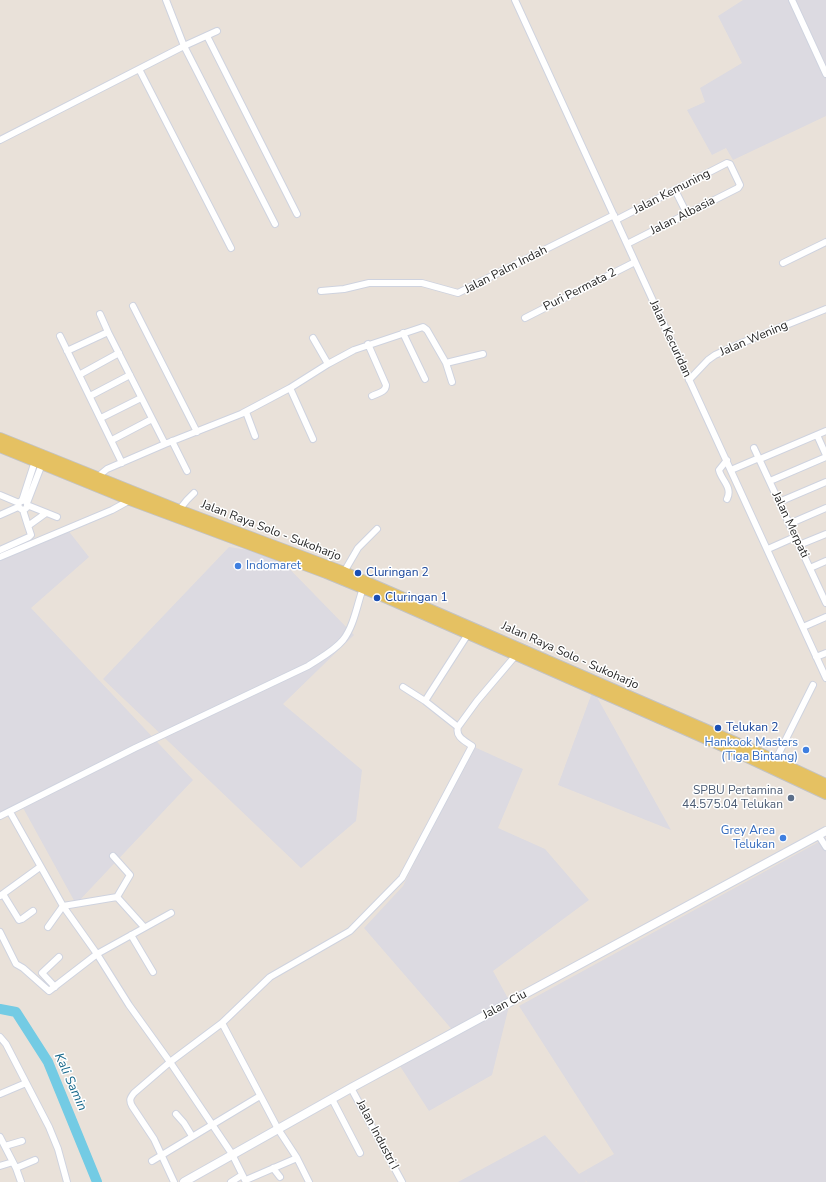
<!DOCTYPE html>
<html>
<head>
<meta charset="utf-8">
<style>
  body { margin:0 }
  canvas { display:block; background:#e9e1d9 }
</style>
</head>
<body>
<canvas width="826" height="1182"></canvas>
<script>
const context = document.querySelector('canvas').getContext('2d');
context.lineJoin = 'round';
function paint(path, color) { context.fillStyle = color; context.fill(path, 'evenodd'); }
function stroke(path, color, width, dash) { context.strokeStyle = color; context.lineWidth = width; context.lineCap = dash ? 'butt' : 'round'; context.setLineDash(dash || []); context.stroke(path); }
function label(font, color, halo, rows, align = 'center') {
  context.font = font + ' "Nunito Sans",sans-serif'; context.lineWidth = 3; context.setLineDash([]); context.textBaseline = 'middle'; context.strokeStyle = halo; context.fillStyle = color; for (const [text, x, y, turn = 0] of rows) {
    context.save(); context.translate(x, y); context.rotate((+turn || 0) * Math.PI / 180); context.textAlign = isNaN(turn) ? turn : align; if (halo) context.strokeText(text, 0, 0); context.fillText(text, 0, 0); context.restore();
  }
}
paint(new Path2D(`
  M743,0H826V116L733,160L726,148L712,155L687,110L705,102L700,88L742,63L718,16Z
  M67,529L89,557L31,608L193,780L76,904L22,806L0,816V557Z
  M229,547L275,554L354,635L283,704L362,770L356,821L301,868L103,679Z
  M593,690L671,830L558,785Z
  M472,746L523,769L498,828L545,849L589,900L493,971L510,1002L492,1075L429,1111L398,1063L455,1033L364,928L403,886Z
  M826,838V1182H587L585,1180L586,1182H458L545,1135L579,1174L614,1154L519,1006Z`), '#dcdae1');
stroke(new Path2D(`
  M0,1009L16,1012L48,1062L97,1182`), '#73cbe4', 10);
const minor = new Path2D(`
  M166,0L184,46L275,224
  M515,0L826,678
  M792,0L826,74
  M207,36L297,214
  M139,69L231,248
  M0,140L184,46L217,31
  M675,190L687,214
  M616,220L727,163L730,164L740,185L738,188L627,244
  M783,263L826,242
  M321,291L344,289L369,283H422L458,293L614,215
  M133,306L197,432
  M100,314L108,332
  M525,318L635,262
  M403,333L425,379
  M60,336L122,463
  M313,338L328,364
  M368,344L386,385C386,392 378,393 372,396
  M67,351L108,332L165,444
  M446,363L483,354
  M79,375L119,353
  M689,380L708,360L715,355L744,342L826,309
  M290,388L313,439
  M90,396L130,375
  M246,412L255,436
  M101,418L141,398
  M817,435L826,455
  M112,440L152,419
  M172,441L187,471
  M754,448L826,603
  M760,459L826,431
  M727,460L719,470C721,480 733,487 727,499
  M731,470L759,458
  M96,478L107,469L165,444L241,414L290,388L328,364L354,350L423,327L427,330L446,363L452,382
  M770,481L826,457
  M0,495L19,503
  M18.5 505a4.5 4.5 0 1 1 9 0a4.5 4.5 0 1 1-9 0Z
  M22,501L35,461
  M779,502L826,482
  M27,503L42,464
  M27,505L57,517
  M23,510L28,526L46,513
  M179,510L187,500L194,493
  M0,515L18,507
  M789,524L826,508
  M799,545L826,534
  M768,549L795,537
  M0,550L29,537L31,535L28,526
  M0,557L112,510L132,499
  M810,568L826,561
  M344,572L358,548L377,529
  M803,627L826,617
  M816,657L826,653
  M403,687L425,701L458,727
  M425,701L468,634
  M775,761L813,685
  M10,812L63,906L97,954L129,1005L170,1062L232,1154L246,1182
  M0,816L135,748L308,666C320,658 334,651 343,640C354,626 357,605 363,588
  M819,836L826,847
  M113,856L130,875L117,897
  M3,894L19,920L22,919L33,911
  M0,896L40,867
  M117,897L144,927
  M48,927L63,906L117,897
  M0,932L16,964L23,968L49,991L97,954L171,913
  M131,935L153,972
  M55,987L42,973L59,957
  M222,1023L278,1129L297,1158L309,1182
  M0,1037L6,1044L49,1127L58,1149L67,1182
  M351,1088L402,1182
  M0,1094L26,1083
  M332,1099L360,1153
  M176,1114L184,1123L192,1136
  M0,1137L16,1168L21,1182
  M5,1146L22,1141
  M152,1161L260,1096
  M0,1166L13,1162
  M16,1168L35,1160
  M273,1168L280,1177
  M246,1180L297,1158
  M174,1182L154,1139L132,1106C129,1100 130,1098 134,1093L170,1062L222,1023L270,977L350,931L402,878L472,746C465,741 455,737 458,727L477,701L516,655
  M231,1182L242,1175`);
const tertiary = new Path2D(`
  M184,1182L351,1088L826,831`);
const primary = new Path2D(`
  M0,438L179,510L344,572L751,749L826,784
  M0,447L130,500L326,573L389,599L745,756L826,794`);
stroke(minor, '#cfd3df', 8);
stroke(tertiary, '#cfd3df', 10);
stroke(primary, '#c3c3c3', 12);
stroke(minor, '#fff', 6);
stroke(tertiary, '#fff', 8);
stroke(primary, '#e5c162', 10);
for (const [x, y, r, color] of [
  [238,566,4,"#3f7fe0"],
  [358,573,4,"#1a4fb4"],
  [377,598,4,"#1a4fb4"],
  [718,728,4,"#1a4fb4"],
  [806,750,4,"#3f7fe0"],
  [791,798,4,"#5c6f8a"],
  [783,838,4,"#3f7fe0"]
]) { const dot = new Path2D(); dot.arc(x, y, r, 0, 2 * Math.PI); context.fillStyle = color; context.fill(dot); stroke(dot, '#fff', 1.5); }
label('12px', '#272727', '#fff', [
  ["Jalan Kemuning",672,192,-27],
  ["Jalan Albasia",683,216,-27],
  ["Jalan Palm Indah",506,270,-27],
  ["Puri Permata 2",580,290,-27],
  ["Jalan Kecuridan",670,339,65],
  ["Jalan Wening",754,339,-23],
  ["Jalan Merpati",790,525,65],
  ["Jalan Raya Solo - Sukoharjo",271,531,21],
  ["Jalan Raya Solo - Sukoharjo",570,656,24],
  ["Jalan Ciu",505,1005,-28],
  ["Jalan Industri I",377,1135,62]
]);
label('12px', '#366cbe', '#fff', [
  ["Indomaret",246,566,"left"],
  ["Hankook Masters",798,743],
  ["(Tiga Bintang)",798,757],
  ["Grey Area",775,831],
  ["Telukan",775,845]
], 'right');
label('12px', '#164399', '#fff', [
  ["Cluringan 2",366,573],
  ["Cluringan 1",385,598],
  ["Telukan 2",726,728]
], 'left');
label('12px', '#4e5e75', '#fff', [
  ["SPBU Pertamina",783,791],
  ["44.575.04 Telukan",783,805]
], 'right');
label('italic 13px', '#17688b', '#fff', [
  ["Kali Samin",70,1082,66]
]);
</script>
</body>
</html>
